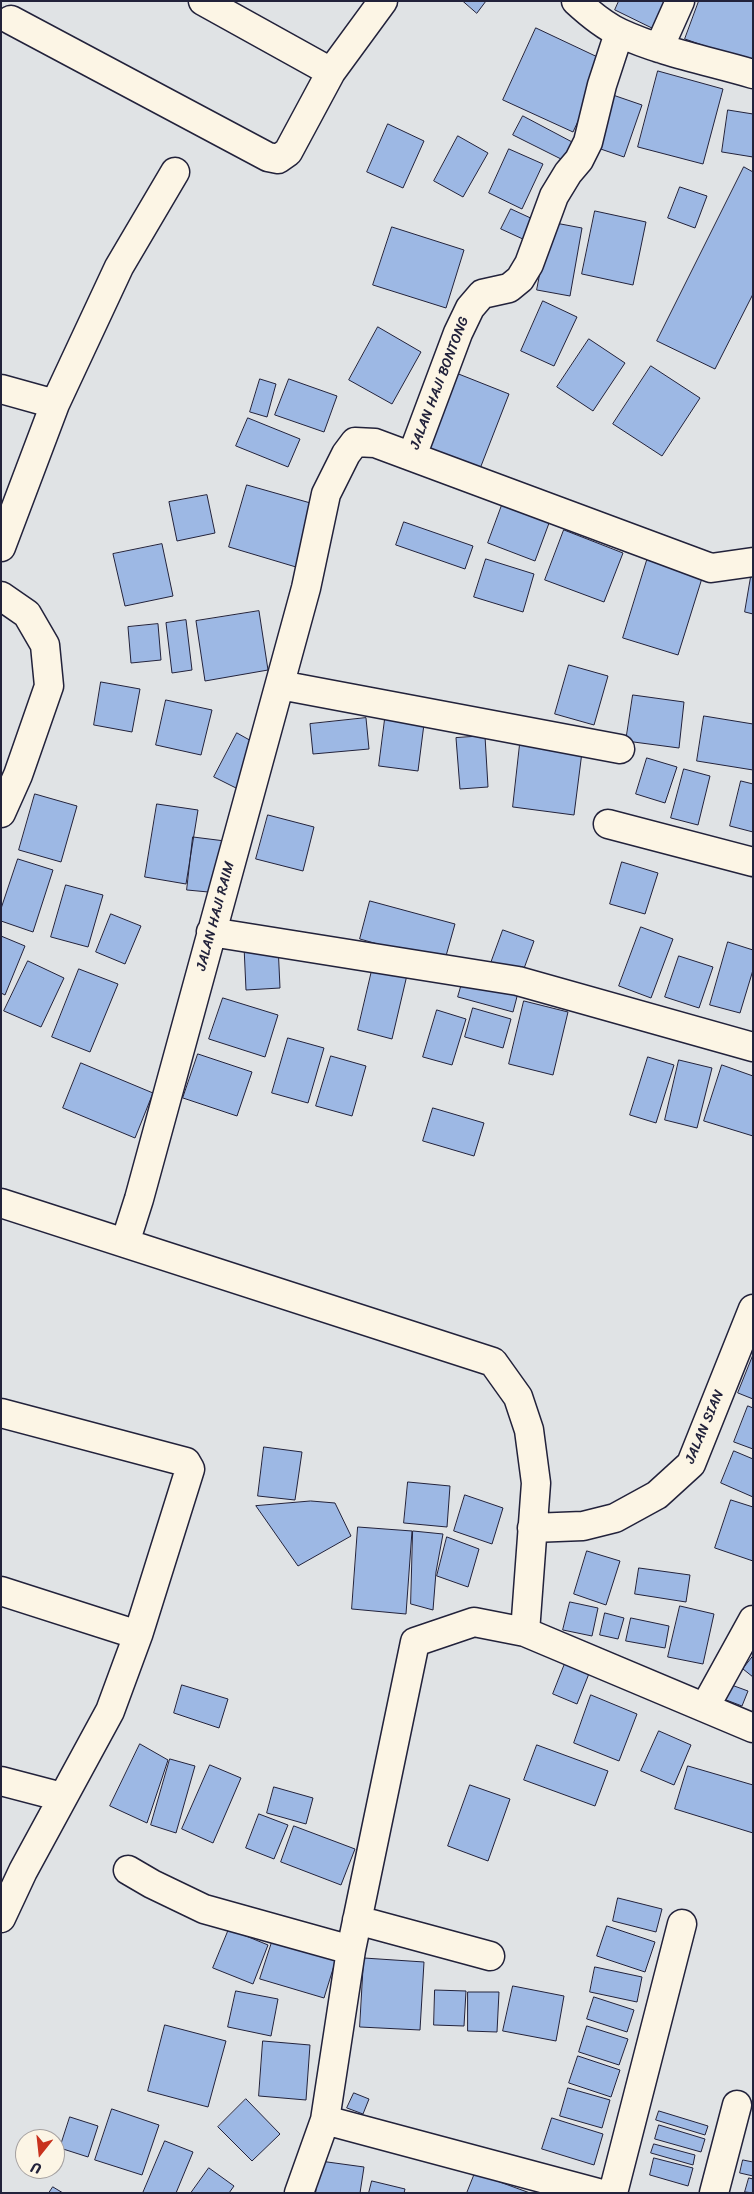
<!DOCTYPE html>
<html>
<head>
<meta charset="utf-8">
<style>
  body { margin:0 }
  #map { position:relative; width:754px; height:2194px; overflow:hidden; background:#e0e3e5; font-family:Sriracha,sans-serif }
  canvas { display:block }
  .frame { position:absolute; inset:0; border:2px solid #22223b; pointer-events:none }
  .north { position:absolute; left:15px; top:2129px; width:50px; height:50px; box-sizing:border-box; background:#fcf5e5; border:1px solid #a5a1a1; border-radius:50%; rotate:196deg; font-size:14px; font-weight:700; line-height:20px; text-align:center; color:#22223b }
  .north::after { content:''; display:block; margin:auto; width:18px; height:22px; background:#c8321e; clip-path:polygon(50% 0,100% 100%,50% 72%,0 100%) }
</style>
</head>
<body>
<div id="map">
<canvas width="754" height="2194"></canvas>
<div class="frame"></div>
<div class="north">U</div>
</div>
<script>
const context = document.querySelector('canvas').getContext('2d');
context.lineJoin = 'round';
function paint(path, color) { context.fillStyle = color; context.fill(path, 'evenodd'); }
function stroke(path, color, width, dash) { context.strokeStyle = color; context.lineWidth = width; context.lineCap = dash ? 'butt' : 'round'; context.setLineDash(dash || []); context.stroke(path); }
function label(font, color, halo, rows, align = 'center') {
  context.font = font + ' Sriracha,sans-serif'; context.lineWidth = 4; context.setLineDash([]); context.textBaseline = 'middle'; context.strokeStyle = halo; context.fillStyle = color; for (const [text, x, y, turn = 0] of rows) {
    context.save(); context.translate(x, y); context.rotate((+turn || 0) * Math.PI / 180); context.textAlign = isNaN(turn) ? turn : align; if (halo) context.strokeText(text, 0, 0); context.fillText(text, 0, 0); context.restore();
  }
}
const building = new Path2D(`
  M463,1H486L477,13Z
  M619,1H672L658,31L615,10Z
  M699,1H753V63L685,39Z
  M536,28L606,61L573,132L503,100Z
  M658,71L723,89L703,164L638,147Z
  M607,93L642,105L624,157L589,145Z
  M728,110L753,114V157L722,152Z
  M523,116L574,143L565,161L513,135Z
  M388,124L424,141L403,188L367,172Z
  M458,136L488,153L463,197L434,181Z
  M509,149L543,164L522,209L489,193Z
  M744,167L753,172V294L715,369L657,341Z
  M680,187L707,196L695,228L668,218Z
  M511,209L535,220L525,240L501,229Z
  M595,211L646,222L633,285L582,274Z
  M550,222L582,228L570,296L537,290Z
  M392,227L464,250L446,308L373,285Z
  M543,301L577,317L554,366L521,351Z
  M378,327L421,352L392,404L349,380Z
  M589,339L625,363L593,411L557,387Z
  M651,366L700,398L662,456L613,424Z
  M451,371L509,394L476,479L418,456Z
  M260,379L276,384L267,417L250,412Z
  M289,379L337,396L324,432L275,415Z
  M248,418L300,439L288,467L236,446Z
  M247,485L314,504L296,567L229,547Z
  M207,495L215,533L177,541L169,502Z
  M505,497L552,515L535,561L488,543Z
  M404,522L473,546L465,569L396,545Z
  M564,530L623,553L604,602L545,580Z
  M162,544L173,596L125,606L113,554Z
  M648,557L703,575L678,655L623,638Z
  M486,559L534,574L523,612L474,597Z
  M753,563V614L745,612Z
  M259,611L268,670L205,681L196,621Z
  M186,620L192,670L172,673L166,623Z
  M158,624L161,660L131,663L128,627Z
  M569,665L608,676L594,725L555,714Z
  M101,682L140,689L132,732L94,725Z
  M633,695L684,702L679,748L626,741Z
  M166,700L212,710L201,755L156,745Z
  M704,716L753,724V770L697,761Z
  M366,718L369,749L313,754L310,724Z
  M385,719L424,724L418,771L379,766Z
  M237,733L262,747L240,790L214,777Z
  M485,736L488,787L460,789L456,738Z
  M520,744L582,752L574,815L513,807Z
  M647,758L677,767L665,803L636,794Z
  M684,769L710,776L698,825L671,818Z
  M741,781L753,784V832L730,826Z
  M35,794L77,806L61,862L19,850Z
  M157,804L198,810L186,884L145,877Z
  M268,815L314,827L303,871L256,859Z
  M193,837L225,841L219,893L187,890Z
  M18,859L53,870L33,932L1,921V909Z
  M622,862L658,873L645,914L610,904Z
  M66,885L103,895L88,947L51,937Z
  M370,901L455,924L444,963L360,939Z
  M111,914L141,926L125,964L96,952Z
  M641,927L673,939L651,998L619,986Z
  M503,930L534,941L522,974L491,963Z
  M1,936L25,946L5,995L1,993Z
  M728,942L753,950V970L740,1013L710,1005Z
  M278,944L280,988L246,990L244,946Z
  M679,956L713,967L699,1008L665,997Z
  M28,961L64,978L41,1027L4,1011Z
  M373,966L407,975L392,1039L358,1030Z
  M79,969L118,984L90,1052L52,1037Z
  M465,973L519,989L513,1012L458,997Z
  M223,998L278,1015L265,1057L209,1039Z
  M524,1001L568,1012L553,1075L509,1064Z
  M473,1008L511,1019L503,1048L465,1037Z
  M437,1010L466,1019L452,1065L423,1057Z
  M288,1038L324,1048L308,1103L272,1093Z
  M198,1054L252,1072L237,1116L183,1098Z
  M331,1056L366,1066L352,1116L316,1106Z
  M648,1057L674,1065L656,1123L630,1115Z
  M679,1060L712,1068L697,1128L665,1120Z
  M81,1063L153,1093L135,1138L63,1108Z
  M722,1065L753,1076V1136L704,1121Z
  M433,1108L484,1123L474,1156L423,1141Z
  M753,1355V1399L738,1393Z
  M748,1406L753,1408V1449L734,1442Z
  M264,1447L302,1452L295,1500L258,1496Z
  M734,1451L753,1459V1497L721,1483Z
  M408,1482L450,1486L447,1527L404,1523Z
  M465,1495L503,1508L492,1544L454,1531Z
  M731,1500L753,1507V1561L715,1548Z
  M311,1501L335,1503L351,1536L298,1566L256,1506Z
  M358,1527L412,1531L406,1614L352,1609Z
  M413,1531L443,1534L436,1572L433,1610L411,1604Z
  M447,1537L479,1549L468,1587L437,1576Z
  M587,1551L620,1561L606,1605L574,1594Z
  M639,1568L690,1575L686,1602L635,1594Z
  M570,1602L598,1608L592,1636L563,1630Z
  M680,1606L714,1614L703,1664L668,1657Z
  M605,1613L624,1618L618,1639L600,1635Z
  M631,1618L669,1626L665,1648L626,1641Z
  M753,1656V1677L743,1669Z
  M566,1661L590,1671L577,1704L553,1694Z
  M726,1683L748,1691L742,1706L721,1698Z
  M182,1685L228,1699L219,1728L174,1713Z
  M591,1695L637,1714L619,1761L574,1743Z
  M659,1731L691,1745L674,1785L641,1771Z
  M140,1744L168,1760L147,1823L110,1806Z
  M537,1745L608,1771L595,1806L524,1780Z
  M170,1759L195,1766L176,1833L151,1825Z
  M210,1765L241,1778L213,1843L182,1829Z
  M688,1766L753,1785V1833L675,1809Z
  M470,1785L510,1799L488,1861L448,1846Z
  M274,1787L313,1798L306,1824L267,1813Z
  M259,1814L288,1825L274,1859L246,1848Z
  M294,1826L355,1849L341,1885L281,1862Z
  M618,1898L662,1909L656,1932L613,1921Z
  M607,1926L655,1942L645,1972L597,1956Z
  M229,1929L268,1945L253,1984L213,1968Z
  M274,1936L337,1956L324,1998L260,1979Z
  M364,1958L424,1962L420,2030L360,2027Z
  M595,1967L642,1977L637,2002L590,1992Z
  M513,1986L564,1996L556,2041L503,2031Z
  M435,1990L466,1991L464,2026L434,2025Z
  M236,1991L278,1999L271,2036L228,2027Z
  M468,1992H499L497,2032L468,2031Z
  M594,1997L634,2010L627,2032L587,2019Z
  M165,2025L226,2041L208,2107L148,2091Z
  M587,2026L628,2039L619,2065L579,2052Z
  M263,2041L310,2045L306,2100L259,2096Z
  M578,2056L620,2070L611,2097L569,2083Z
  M568,2088L610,2100L602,2128L560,2116Z
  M354,2093L369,2099L363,2114L347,2108Z
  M246,2099L280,2134L252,2161L218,2127Z
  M112,2109L159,2125L142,2175L95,2160Z
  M659,2111L708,2126L705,2135L656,2120Z
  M70,2117L98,2126L88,2157L60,2148Z
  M552,2118L603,2134L594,2165L542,2149Z
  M659,2125L705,2139L701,2152L655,2139Z
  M165,2141L193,2152L176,2193H143Z
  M654,2144L695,2155L693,2165L651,2153Z
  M654,2158L693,2168L688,2186L650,2175Z
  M743,2160L753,2162V2176L740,2173Z
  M320,2161L364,2167L360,2193H316Z
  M209,2168L234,2186L229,2193H191Z
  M475,2173L530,2193H467Z
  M749,2178L753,2179V2193L745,2192Z
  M372,2181L405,2189L404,2193H369Z
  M53,2187L63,2193H49Z`);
paint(building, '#9db8e4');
stroke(building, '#22223b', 1);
const street = new Path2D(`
  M203,1L331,72L383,1
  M576,1C589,13 603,25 620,33C661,52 709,61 753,74
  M11,20L268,157L278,159L288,152L331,72
  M659,48L680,1
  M1,389L55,404
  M412,456L458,333L470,308L482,294L509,288L520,279L529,264L554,196L568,173L579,160L588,142L602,85L619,33
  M1,547L55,404L119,267L175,172
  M1,596L27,614L45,645L49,686L18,775L1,813
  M280,685L620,749
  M608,824L753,862
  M211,932L518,981L753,1047
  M1,1203L493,1362L518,1397L529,1430L536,1483L525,1632
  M125,1243L139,1199L306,588L326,494L346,454L355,442L375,443L711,568L753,562
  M1,1413L186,1462L190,1469L138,1635L110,1711L23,1871L1,1918
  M532,1528L583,1526L615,1518L657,1495L691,1464L753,1309
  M1,1591L138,1635
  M705,1707L753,1620
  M1,1781L62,1797
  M128,1870L152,1884L204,1909L351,1950
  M357,1920L490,1956
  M325,2120L598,2193
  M299,2193L325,2120L351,1950L415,1642L474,1622L525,1632L753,1728
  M613,2193L682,1924
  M714,2193L737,2105`);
stroke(street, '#22223b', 31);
stroke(street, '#fcf5e5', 28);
label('14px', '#22223b', '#fcf5e5', [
  ["JALAN HAJI BONTONG",440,383,-69],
  ["JALAN HAJI RAIM",216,916,-75],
  ["JALAN SIAN",705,1427,-67]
]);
</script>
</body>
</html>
